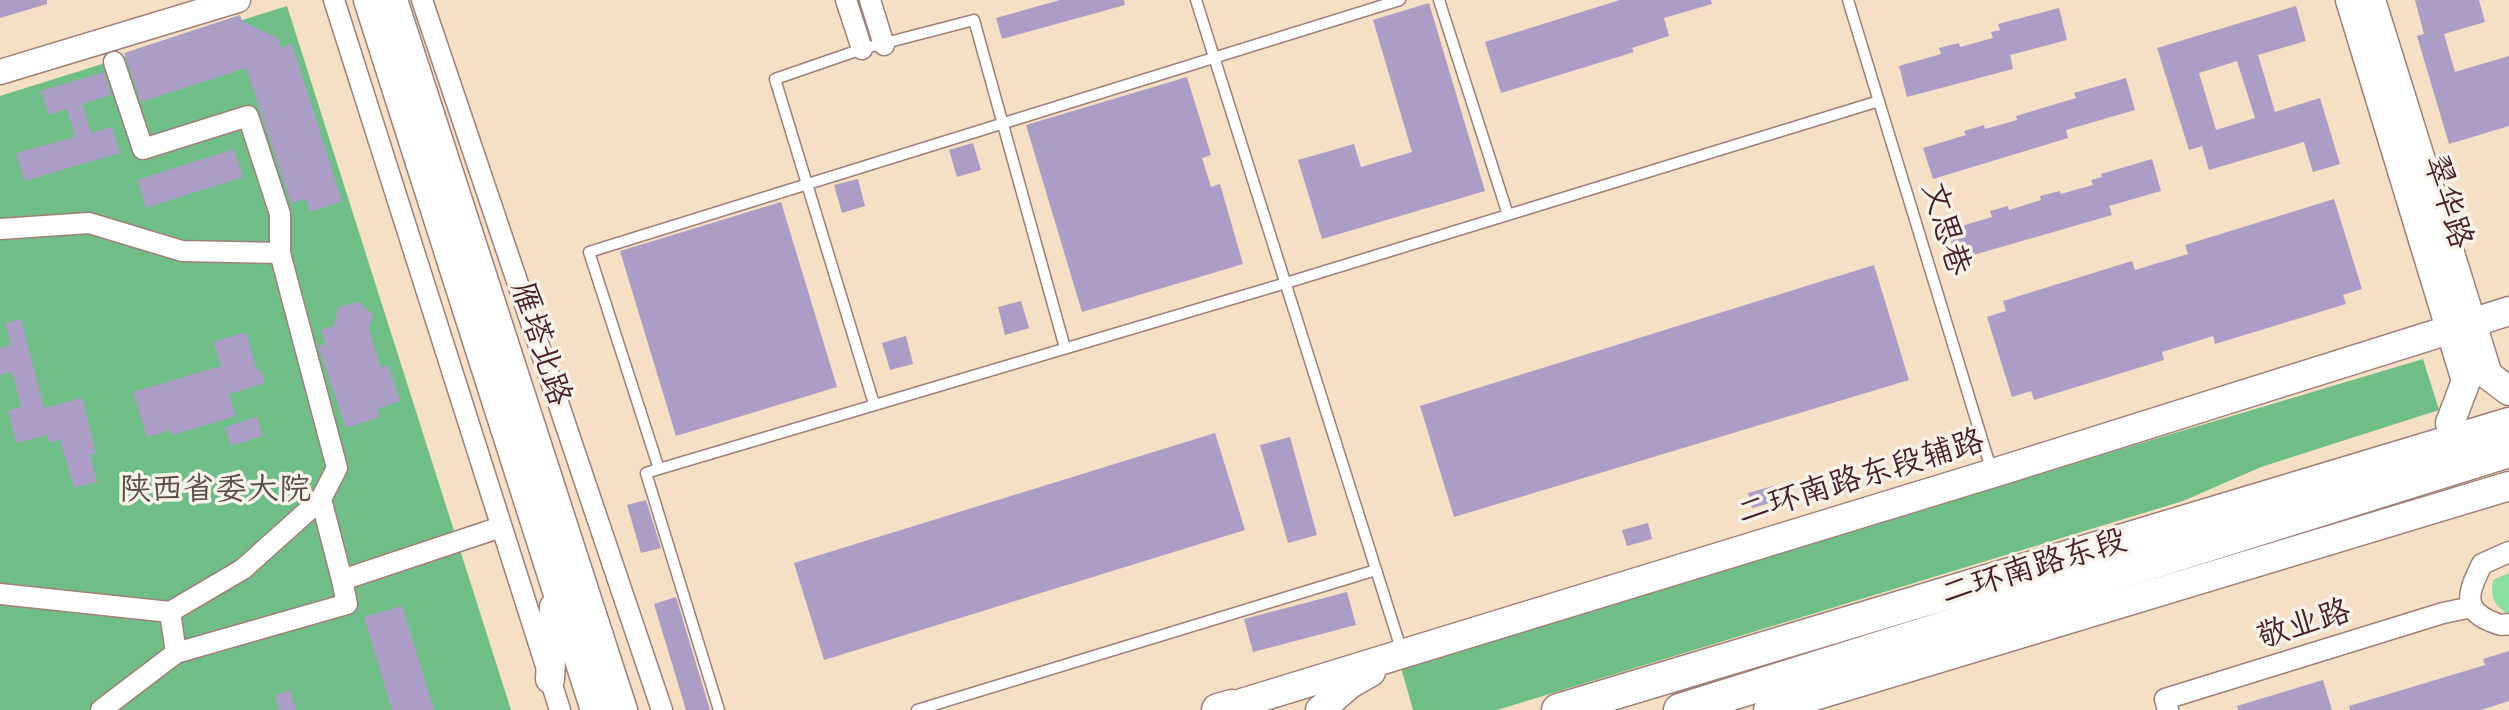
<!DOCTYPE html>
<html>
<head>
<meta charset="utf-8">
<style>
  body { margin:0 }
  canvas { display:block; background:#f5dfc5 }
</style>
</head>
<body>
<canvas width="2509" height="710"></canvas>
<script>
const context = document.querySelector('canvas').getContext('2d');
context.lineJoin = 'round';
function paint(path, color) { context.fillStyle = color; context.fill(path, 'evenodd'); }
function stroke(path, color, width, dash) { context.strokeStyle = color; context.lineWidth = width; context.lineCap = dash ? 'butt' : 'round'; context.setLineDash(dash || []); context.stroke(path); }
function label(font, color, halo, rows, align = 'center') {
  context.font = font + ' Caveat,"LXGW WenKai TC",sans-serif'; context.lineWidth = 7; context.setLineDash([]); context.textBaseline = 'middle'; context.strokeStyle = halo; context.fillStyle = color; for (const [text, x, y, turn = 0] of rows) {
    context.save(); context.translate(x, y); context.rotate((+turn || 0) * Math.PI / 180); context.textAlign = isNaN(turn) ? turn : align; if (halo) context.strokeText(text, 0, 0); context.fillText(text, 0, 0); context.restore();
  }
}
paint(new Path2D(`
  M2509,573V615C2494,605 2490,598 2493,580Z`), '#8adfa2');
paint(new Path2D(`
  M287,6L511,710H0V96Z
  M2423,359L2439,410L2261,467L2183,501L1497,710H1413L1400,664Z`), '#6fbe88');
paint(new Path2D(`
  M0,0H47V4L0,18Z
  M1060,0H1124L1125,5L1002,39L996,18Z
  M1620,0H1711L1712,4L1664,18L1669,36L1632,48L1634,52L1501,93L1485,42Z
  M2415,0H2479L2485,22L2444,34L2455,72L2509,56V126L2449,144L2417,36L2424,34Z
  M1429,3L1485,191L1322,239L1298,160L1354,144L1361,167L1412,152L1373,20Z
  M2296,6L2306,41L2258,55L2275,112L2320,98L2340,164L2313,172L2304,142L2209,170L2202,146L2189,150L2157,48ZM2237,61L2255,118L2216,130L2199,73Z
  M2059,8L2067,40L2010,55L2013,69L1907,97L1899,66L1941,54L1939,48L1959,43L1960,47L1993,38L1991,32L2000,30L1998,24Z
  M240,15L242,21L278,38L281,48L292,44L342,201L310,212L306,199L291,203L246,68L141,102L124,53Z
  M104,72L111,95L82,104L91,133L112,127L120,153L24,181L16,153L75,137L67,109L48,115L41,91Z
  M1187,77L1211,155L1202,158L1211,187L1220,184L1243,264L1082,312L1026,125Z
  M2126,78L2135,110L2066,130L2068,138L1933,179L1923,148L1966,135L1964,131L1984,125L1985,129L2017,120L2016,116L2076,98L2074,93Z
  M973,143L981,170L957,177L949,150Z
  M234,149L243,177L146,208L137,180Z
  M2152,159L2161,191L2109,206L2112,215L1956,260L1948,230L1992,217L1990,211L2008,206L2009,210L2041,200L2040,196L2060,191L2061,194L2093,185L2091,180L2102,177L2101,174Z
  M858,179L865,206L842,213L834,185Z
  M2334,199L2362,289L2343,295L2346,304L2215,344L2213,336L2162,352L2164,360L2034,400L2031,391L2012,397L1987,317L2006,311L2003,301L2132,261L2135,270L2188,254L2185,245Z
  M781,202L837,387L676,436L620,251Z
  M1874,265L1909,380L1454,517L1420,406Z
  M1021,301L1029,328L1005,335L998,307Z
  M359,302L373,315L369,329L381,368L388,365L400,401L377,409L380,417L346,428L318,346L326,344L321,330L334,326L338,307Z
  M21,319L44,408L82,398L96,454L90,455L97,482L74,488L60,440L49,442L47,435L16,443L8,410L21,407L12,372L0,375V348L11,345L5,323Z
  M246,332L257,370L260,369L265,383L229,394L236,416L172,435L171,430L147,437L133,392L221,366L213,342Z
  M906,336L913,364L890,370L882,343Z
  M257,417L263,436L231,446L225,427Z
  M1215,433L1245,530L824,660L794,563Z
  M1290,437L1317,535L1288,543L1260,445Z
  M1773,486L1777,501L1752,508L1748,493Z
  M646,500L661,548L641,553L627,505Z
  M1648,523L1652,539L1627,546L1622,530Z
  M1347,592L1356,625L1253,652L1244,619Z
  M676,597L710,710H686L654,604Z
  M402,606L434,710H392L364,617Z
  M2509,651V701L2481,710H2350L2349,706L2485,665L2483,659Z
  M2323,680L2332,710H2238L2237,706Z
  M290,690L296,710H279L275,695Z`), '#ab9dc6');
const service = new Path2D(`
  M1196,0L1402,652
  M1400,0L589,252L659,469L1286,283L1879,101
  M1439,0L1508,215
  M1848,0L1992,472
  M874,404L775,79L862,49L974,20L1065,348
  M659,469L646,473L719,710
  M917,710L1376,570`);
const minor = new Path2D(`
  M334,0L560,710
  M422,0L662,710
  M846,0L862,49
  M870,0L884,45
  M114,62L143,149L248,116L280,214V253
  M0,229L89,223L182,251L280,253L337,468L321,499L342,580
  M2509,552L2482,564C2471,587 2459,608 2490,621C2497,624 2501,626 2509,624
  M0,594L170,612L243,569L321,499
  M176,653L347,604L342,580L501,527
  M101,710L176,653L170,612
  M2168,710L2165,699L2443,613L2472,607`);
const tertiary = new Path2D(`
  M0,72L238,0`);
const secondary = new Path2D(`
  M368,0L595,710
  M393,0L623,710
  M2350,0L2466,381L2450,423
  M2371,0L2488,375L2509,391
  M550,679L554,607
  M1232,706L2003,470L2509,311
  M1320,710L1350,684L1371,672
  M1768,710L2509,486`);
const trunk = new Path2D(`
  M1218,710L1232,706L1249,710
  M1558,710L2509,424
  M1680,710L2509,451`);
stroke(service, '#a07f78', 13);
stroke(minor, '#a07f78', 23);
stroke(tertiary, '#a07f78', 27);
stroke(secondary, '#a07f78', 31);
stroke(trunk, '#a07f78', 35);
stroke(service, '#fff', 10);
stroke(minor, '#fff', 20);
stroke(tertiary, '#fff', 24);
stroke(secondary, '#fff', 28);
stroke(trunk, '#fff', 32);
label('32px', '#4a1f2b', '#f7f3e8', [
  ["翠华路",2447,202,73],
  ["文思巷",1945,229,73],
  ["雁塔北路",540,344,72],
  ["二环南路东段辅路",1861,478,-17],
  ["二环南路东段",2034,568,-17],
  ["敬业路",2304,625,-17]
]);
label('32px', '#5a4f49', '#f7f3e8', [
  ["陕西省委大院",215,491]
]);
</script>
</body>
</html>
